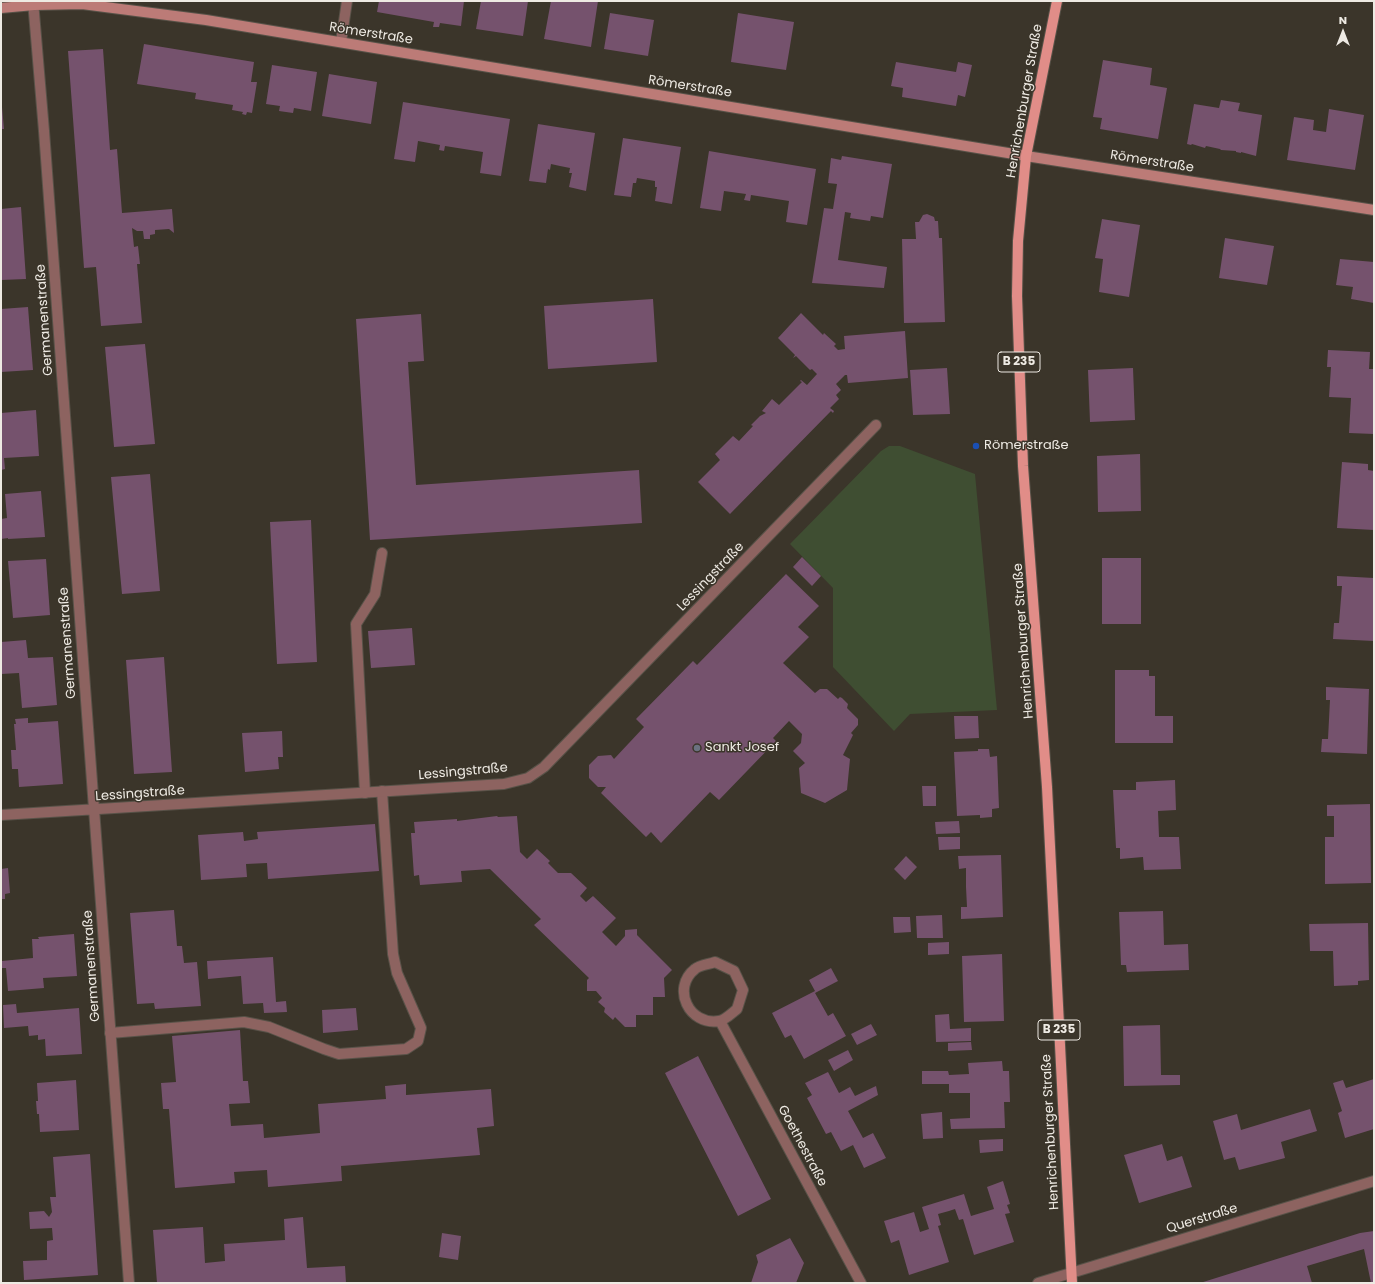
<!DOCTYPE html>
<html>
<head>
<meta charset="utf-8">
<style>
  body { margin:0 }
  #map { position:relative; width:1375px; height:1284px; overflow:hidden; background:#3b352a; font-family:Poppins,sans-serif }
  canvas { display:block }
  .frame { position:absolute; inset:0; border:2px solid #eeeae3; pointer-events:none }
  .north { position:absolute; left:1323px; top:12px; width:40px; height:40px; -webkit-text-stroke:3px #3b352a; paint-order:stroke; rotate:0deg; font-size:11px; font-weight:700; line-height:16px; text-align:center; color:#eeeae3 }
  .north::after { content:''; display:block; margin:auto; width:14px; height:18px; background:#eeeae3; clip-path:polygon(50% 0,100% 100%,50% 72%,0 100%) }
</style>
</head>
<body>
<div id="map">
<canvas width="1375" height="1284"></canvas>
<div class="frame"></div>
<div class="north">N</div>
</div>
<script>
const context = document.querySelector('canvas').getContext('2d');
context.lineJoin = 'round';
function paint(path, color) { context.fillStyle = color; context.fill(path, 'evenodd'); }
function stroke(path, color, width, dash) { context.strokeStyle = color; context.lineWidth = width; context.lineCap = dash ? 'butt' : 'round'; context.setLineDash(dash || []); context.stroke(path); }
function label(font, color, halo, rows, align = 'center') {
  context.font = font + ' Poppins,sans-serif'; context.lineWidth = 3; context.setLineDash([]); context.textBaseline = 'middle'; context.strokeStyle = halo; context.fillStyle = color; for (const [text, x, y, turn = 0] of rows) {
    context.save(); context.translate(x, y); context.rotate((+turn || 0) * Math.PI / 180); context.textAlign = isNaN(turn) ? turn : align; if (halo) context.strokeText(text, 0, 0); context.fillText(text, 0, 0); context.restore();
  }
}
paint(new Path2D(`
  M889,446H900L975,474L997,710L910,714L894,731L833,667V588L790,544L881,451Z`), '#3f4e32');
paint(new Path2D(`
  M379,1H464L461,26L440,23L439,27H433L434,22L377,12Z
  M481,1H528L523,36L476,29Z
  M551,1H598L591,47L544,39Z
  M610,13L654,20L648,56L604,49Z
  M738,13L794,22L786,70L731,62Z
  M144,44L254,62L251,82H257L252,113L247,112L246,115L242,114L243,112L232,110L233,105L195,99L196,93L137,84Z
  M103,49L110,150L117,149L122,213L172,209L174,233L169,229L155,230V234L150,235V239H144L143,231H137L132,228L134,247L138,246L140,264H137L142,323L101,326L96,267L84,268L68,51Z
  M1103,60L1152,68L1150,85L1167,88L1158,139L1100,129L1102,118L1093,117Z
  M896,62L956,72L958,62L972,65L965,97L958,95L956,106L902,97L903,88L891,86Z
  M272,65L317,72L311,111L294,108L293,113L279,111L280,106L266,104Z
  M329,74L377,82L371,124L322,116Z
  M1221,100L1240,103L1238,111L1262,115L1256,156L1241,152V153L1236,152V151L1221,150L1220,149L1206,146L1205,148L1192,144L1191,145L1187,144L1194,104L1219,108Z
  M403,102L510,119L501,176L480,173L483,152L445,146L444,151L439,150L440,145L418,141L415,162L394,159Z
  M2,107L4,129H1V108Z
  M1329,109L1364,115L1355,170L1287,160L1294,117L1314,120L1313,130L1326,132Z
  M538,124L595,133L586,191L569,187L572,173H569L570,168L560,166L551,164L550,170L548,169L546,183L529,181Z
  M623,138L681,147L672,204L655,201L657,187H655V181L637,178L636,183H633L631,197L614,195Z
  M709,151L816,169L807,225L786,222L789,201L751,195L750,201L744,200L746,194L724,191L721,211L700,208Z
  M842,156L892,164L883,218L871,216L870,221L850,218L851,213L845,212L838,260L887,267L884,288L812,283L824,208L833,209L837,184L828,183L831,158L841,160Z
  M21,207L26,279L1,280V209Z
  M927,214L934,217L935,221H938L939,238H942L945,322L904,323L902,239H916L915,222H919L923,215Z
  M1102,219L1140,225L1129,297L1099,292L1103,259L1095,258Z
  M1225,238L1274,246L1267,285L1219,278Z
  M1340,259L1374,262V303L1351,299L1353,287L1336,285Z
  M653,299L657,362L548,369L544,306Z
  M28,307L33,370L1,372V309Z
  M801,313L823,335L824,333L836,344L834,346L838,350L845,349L844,336L905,331L908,378L848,383L847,375H845L836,384L841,390L836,395L839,399L830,408L834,411L833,413L831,411L730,514L698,482L720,460L715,454L733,436L739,441L753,426L751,425L760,416L766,413L762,411L772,399L779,405L802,382L800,381L801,380L807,385L817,374L812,369L810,370L796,356L793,358L795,355L778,338Z
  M421,314L424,361L408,362L416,485L639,470L642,523L370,540L356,319Z
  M145,344L155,444L114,447L105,347Z
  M1328,350L1370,352L1369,369H1374V434L1349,433L1351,398L1329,397L1331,367H1327Z
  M947,368L950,414L913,415L910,370Z
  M1133,368L1135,420L1090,422L1088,370Z
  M36,410L39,456L4,458L5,469L1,470V413Z
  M1140,454L1141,511L1098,512L1097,456Z
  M1342,462L1368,464V470L1374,471V530L1337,528Z
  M150,474L160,591L122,594L111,477Z
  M41,491L45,537L8,539V538L1,539V519L7,518L5,494Z
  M311,520L317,662L277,664L270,522Z
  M802,557L821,576L812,586L793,567Z
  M1102,558H1141V624H1102Z
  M46,559L50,615L13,618L8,561Z
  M786,574L819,606L798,627L809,637L783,663L815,693L820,689H827L838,699L840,697L842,698L848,704L847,708L858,719V725L851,733L853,735L843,755L850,759L847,790L825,803L801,793L799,768L805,763L793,751L801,743L802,734L789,721L773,738L776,741L719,800L710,792L661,843L651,832L646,837L601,793L606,787H598L589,778V765L598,756L611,755L614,759L644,727L636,719L693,661L697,665Z
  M1337,576L1374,578V641L1333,639L1334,623H1339L1342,586H1337Z
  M412,628L415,665L371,668L368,631Z
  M26,640L28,658L53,657L57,705L22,708L19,673L1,674V642Z
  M164,657L172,772L134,774L126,660Z
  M1115,670H1149V676H1155V716H1173V743H1115Z
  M1326,687L1369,689L1367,754L1321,752L1322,739H1328L1330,700H1326Z
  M954,716H978L979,738L955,739Z
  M28,718V723L58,721L63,784L19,787L18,769H12L11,750H16L14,724H16L15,719Z
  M282,731L283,757H278L279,769L245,772L242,733Z
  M978,749H989L990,757L997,756L999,808L992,809V817L980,818V815L957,816L954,752L978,751Z
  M1175,780L1176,810L1158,811L1159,837H1179L1181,869L1144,870L1143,857L1120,859V848H1116L1113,790H1136V782Z
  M922,786H936V806H923Z
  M1370,804L1371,883L1325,884V837H1334V816H1327V805Z
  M497,816L498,817L517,816L520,852L527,859L537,849L550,861L548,863L558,873H571L587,888L580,896L586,902L593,896L616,918L602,932L616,946L625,936V930L637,929V935L672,970L664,978L665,997H653V1015H636V1027H625L615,1017L613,1020L604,1012L605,1008L598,1002L602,998L596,991H587V980L589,978L534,925L541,919L490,869L461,871L462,882L420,885L419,875L414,876L411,833H415L414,822L457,819V821Z
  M959,821L960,833L936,834L935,822Z
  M375,824L379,871L268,879L267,863L246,864L247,877L201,880L198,835L243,832L244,841L258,839L257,832Z
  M938,837H960V849L939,850Z
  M1001,855L1003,917L961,919V907H967L966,887V868L959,869L958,856Z
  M906,856L917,867L905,880L894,869Z
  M8,868L10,893L5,894V899H1V869Z
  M174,910L177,946H182L184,963L197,962L201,1006L155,1009L154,1003L137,1004L130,913Z
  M1163,911L1164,945L1188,944L1189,970L1127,972L1126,965H1121L1119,912Z
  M942,915L943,938H917L916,916Z
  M893,917H910L911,932L894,933Z
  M1368,923L1369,980L1358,981V985L1334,986L1333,951H1310L1309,924Z
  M74,934L77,976L43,978L44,988L8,991L6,968H2V961L33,958L32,939H39L38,937Z
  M949,942V954L928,955V943Z
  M1002,954L1004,1021L964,1022L962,956Z
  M273,957L276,1002L286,1001L287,1012L264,1013L263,1003L243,1004L241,976L208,979L207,961Z
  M831,968L838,981L815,993L828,1016L833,1013L846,1036L804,1059L791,1035L785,1038L772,1013L815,991L809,980Z
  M16,1004L17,1013L79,1008L82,1054L46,1056L45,1039L38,1040V1035L29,1036L28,1026L4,1028L3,1005Z
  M356,1008L358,1030L323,1033L322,1010Z
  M949,1014L950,1029L971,1028V1041L936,1042L935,1015Z
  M871,1024L877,1035L857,1045L851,1034Z
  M1160,1025L1161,1075H1180V1085L1124,1086L1123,1026Z
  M240,1030L243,1081H248L250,1103L229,1104L231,1126L263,1124L264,1138L320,1133L318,1104L386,1099L385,1086L406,1084V1095L491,1089L494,1126L477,1128L480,1155L341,1166L342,1181L268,1187L267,1170L234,1172L235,1183L175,1188L169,1109H163L161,1083L176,1082L172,1036Z
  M971,1042L972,1050L948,1051V1043Z
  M848,1050L853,1060L834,1071L828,1060Z
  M698,1056L771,1199L738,1216L665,1073Z
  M1002,1061L1003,1071H1009L1010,1102H1004L1005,1128L951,1129L950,1119L970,1118V1093H949V1084H922V1071H948L949,1075L969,1074L968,1063Z
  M828,1072L839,1093L850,1087L855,1096L876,1086L878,1095L848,1111L863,1138L873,1133L886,1158L864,1168L853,1145L841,1151L831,1132L826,1134L807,1098L812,1095L805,1083Z
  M1374,1079V1129L1345,1138L1338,1113L1342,1111L1333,1083L1343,1080L1346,1088Z
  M76,1080L79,1130L40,1132L39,1114H37L36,1101H38L37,1083Z
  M1310,1109L1317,1131L1281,1142L1285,1158L1239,1170L1235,1157L1224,1160L1213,1121L1237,1114L1241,1130Z
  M942,1112L943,1138L923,1139L921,1114Z
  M1003,1139V1151L980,1153L979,1140Z
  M1162,1144L1167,1161L1182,1156L1192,1187L1139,1203L1124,1155Z
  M90,1154L98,1275L24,1280L23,1261L47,1260V1241L53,1240L52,1228L30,1229L29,1212L44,1211L49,1217L52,1212L50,1197H56L53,1157Z
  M1003,1181L1010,1204L1007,1205L1010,1213L1005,1214L1014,1242L974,1255L963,1219L959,1220L955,1209L949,1211L938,1214L941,1225L938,1226L949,1262L909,1275L899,1240L891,1243L884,1221L914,1212L920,1232L929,1229L922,1207L964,1194L971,1216L994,1209L987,1187Z
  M303,1217L307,1268L345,1266L346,1283H157L153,1230L203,1227L205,1263L225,1261L224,1244L285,1240L284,1219Z
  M1374,1231V1283H1371L1364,1249L1307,1266L1312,1283H1200L1360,1233Z
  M442,1233L461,1236L458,1260L439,1257Z
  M790,1238L804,1263L796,1283H751L758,1262L756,1255Z`), '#75526d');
const lane = new Path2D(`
  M365,793L356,624L375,594L382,553
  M110,1033L244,1022L269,1027L324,1049L339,1054L406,1049L418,1041L421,1028L397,973L393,954L382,791`);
const street = new Path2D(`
  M33,1L44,131L129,1283
  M341,42L347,1
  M1,815L504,784L528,778L544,767L876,425
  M715,962L734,971L743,990L737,1009C732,1013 725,1020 719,1021C689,1026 671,988 695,969C699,965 710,964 715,962Z
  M720,1021L861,1283
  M1038,1283L1374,1181`);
const secondary = new Path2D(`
  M1,8L34,5L82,4L206,20L1026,156L1374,210`);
const primary = new Path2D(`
  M1057,1L1026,156L1018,241L1017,296L1023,466L1047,787L1072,1283`);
stroke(lane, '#585248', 12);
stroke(street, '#585248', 12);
stroke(secondary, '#585248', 12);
stroke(primary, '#585248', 12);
stroke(lane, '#8d6360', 10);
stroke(street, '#8d6360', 10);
stroke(secondary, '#bc7b77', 10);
stroke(primary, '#e18d88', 10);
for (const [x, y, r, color] of [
  [976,446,4,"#1a4fb4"],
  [697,748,4,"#6b7280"]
]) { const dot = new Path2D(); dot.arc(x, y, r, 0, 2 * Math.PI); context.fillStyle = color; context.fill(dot); stroke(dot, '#3b352a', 1.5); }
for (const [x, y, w] of [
  [1019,362,42],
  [1059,1030,42]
]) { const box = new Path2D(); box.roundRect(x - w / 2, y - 10, w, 20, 3); context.fillStyle = '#3b352a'; context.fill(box); stroke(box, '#eeeae3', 1); }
label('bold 12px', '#eeeae3', null, [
  ["B 235",1019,362],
  ["B 235",1059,1030]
]);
label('13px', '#eeeae3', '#3b352a', [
  ["Römerstraße",371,34,9],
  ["Römerstraße",690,87,9],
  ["Henrichenburger Straße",1025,101,-80],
  ["Römerstraße",1152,162,9],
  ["Germanenstraße",45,320,-94],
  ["Lessingstraße",711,577,-46],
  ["Henrichenburger Straße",1024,641,-94],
  ["Germanenstraße",68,643,-94],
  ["Lessingstraße",463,772,-5],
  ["Lessingstraße",140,794,-4],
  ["Germanenstraße",92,966,-94],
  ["Henrichenburger Straße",1051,1132,-93],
  ["Goethestraße",802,1146,62],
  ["Querstraße",1202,1219,-17]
]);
label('13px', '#eeeae3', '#3b352a', [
  ["Römerstraße",984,446],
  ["Sankt Josef",705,748]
], 'left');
</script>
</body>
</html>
